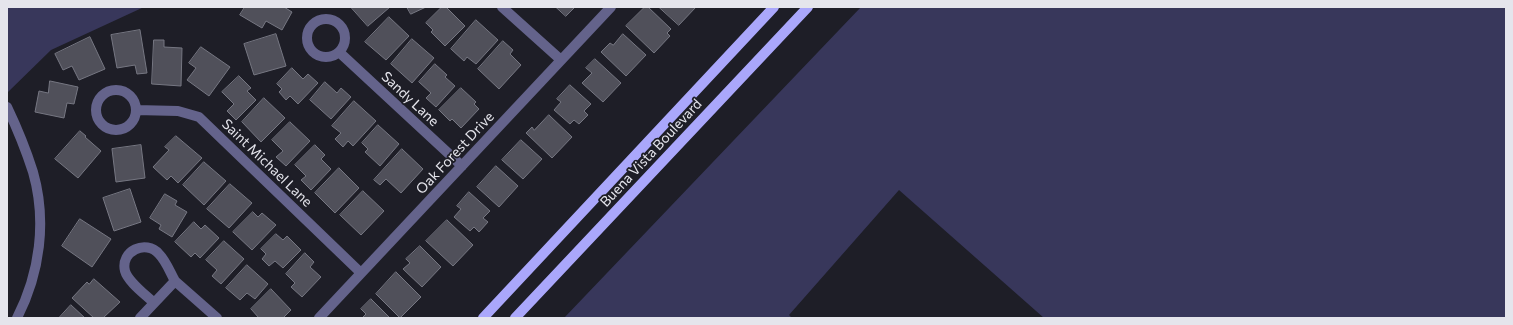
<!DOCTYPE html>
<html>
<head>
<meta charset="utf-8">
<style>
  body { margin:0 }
  #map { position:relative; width:1513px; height:325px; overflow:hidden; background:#1e1e27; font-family:Commissioner,sans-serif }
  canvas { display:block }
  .frame { position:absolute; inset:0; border:8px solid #e5e5ec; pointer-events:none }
</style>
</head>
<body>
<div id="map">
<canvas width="1513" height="325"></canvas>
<div class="frame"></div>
</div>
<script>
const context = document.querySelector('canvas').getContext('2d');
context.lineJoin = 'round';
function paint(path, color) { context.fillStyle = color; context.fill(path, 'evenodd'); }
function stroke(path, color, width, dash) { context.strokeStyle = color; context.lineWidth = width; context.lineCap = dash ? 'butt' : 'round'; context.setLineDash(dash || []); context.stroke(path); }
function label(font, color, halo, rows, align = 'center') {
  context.font = font + ' Commissioner,sans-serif'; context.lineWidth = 3.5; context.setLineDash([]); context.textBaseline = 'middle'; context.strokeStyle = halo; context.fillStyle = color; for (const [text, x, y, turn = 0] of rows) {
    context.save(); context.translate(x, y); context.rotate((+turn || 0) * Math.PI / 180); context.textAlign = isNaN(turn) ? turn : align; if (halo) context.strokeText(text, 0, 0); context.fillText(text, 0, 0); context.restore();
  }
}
paint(new Path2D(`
  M7,7H144L51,50L7,93Z
  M861,7H1506V318H1044L899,190L789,315L792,318H564Z`), '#38375b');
const building = new Path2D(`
  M245,7H284L292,12L282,30L266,21L262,28L240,15Z
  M351,7H390L368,26Z
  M407,7H426L411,14Z
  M442,7H446L465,26L445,46L431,32L433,30L426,23Z
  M556,7H575L566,16Z
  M645,7H648L671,29L667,33L670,36L654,53L626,26Z
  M659,7H696L679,25Z
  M389,17L409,36L386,60L365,42Z
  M476,20L498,40L476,64L467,57L464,61L451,49Z
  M140,30L147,73L137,74L135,65L117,68L111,35Z
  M276,34L286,66L254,75L244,44Z
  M623,34L646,55L626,76L601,52L610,43L613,45Z
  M90,37L105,69L79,80L72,66L63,70L55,54Z
  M412,39L434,58L412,83L391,64Z
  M154,40H164V47L182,48L181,86L152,84Z
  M503,41L513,50L510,54L521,65L499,89L478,69Z
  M201,47L230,67L209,96L187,80L196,68L189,63Z
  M595,59L621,83L603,102L582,83L592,73L586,68Z
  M435,64L447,75L445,77L455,86L436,107L426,98L431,93L419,82Z
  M292,68L303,79L308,74L318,83L298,104L290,96L286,100L279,92L282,89L277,84Z
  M239,76L251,88L247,91L256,100L236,120L227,111L234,104L222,92Z
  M50,81L78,87L74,104L67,103L64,118L35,112L39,91L48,93Z
  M325,82L337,93L341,88L351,97L331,119L310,100Z
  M570,85L591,104L584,111L588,115L579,124L574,120L570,124L554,110L561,102L557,99Z
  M461,88L476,102L474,104L479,109L461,128L452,119L450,121L439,110Z
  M264,98L285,118L261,142L242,122Z
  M354,101L376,121L353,146L348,141L343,147L335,139L341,133L332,126Z
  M549,115L572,137L552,158L526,133L532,127L534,130Z
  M290,122L310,141L286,166L276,157L283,151L272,140Z
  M378,125L399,144L380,166L365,152L368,149L362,143Z
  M80,131L86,136L85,137L101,151L78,178L55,159Z
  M176,136L202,158L178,183L171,176L167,180L153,167L169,150L165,147Z
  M521,140L542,159L523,179L502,160Z
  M141,145L145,178L116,182L112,149Z
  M315,145L325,155L321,159L331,169L311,190L301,180L306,176L295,165Z
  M402,149L423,169L401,193L386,179L380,185L374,180Z
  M204,162L226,181L204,205L183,185Z
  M496,166L518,186L499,207L477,187Z
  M339,168L359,188L335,213L315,193Z
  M230,184L252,203L229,228L207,209Z
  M130,189L141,222L114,231L103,198Z
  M363,191L384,211L361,235L340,215Z
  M469,192L490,211L483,218L488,222L479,232L474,227L470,231L454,217L461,209L457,206Z
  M165,194L177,201L175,205L187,212L172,237L159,229L161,225L150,218Z
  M253,212L258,217L262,213L276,225L252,250L233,232Z
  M80,219L111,239L92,267L62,246Z
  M447,220L473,245L453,266L426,241Z
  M194,222L201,229L205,225L219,238L200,258L195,253L191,257L175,242Z
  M276,234L283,240L287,236L301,250L283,268L275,261L269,266L262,259L266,254L261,249Z
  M224,241L244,259L221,284L212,276L217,270L206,260Z
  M420,246L441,267L422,287L403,269L410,263L406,259Z
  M305,253L314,262L310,267L321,277L302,297L291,287L295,283L286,274Z
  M247,265L268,284L255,299L247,293L240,300L226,288Z
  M396,272L421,297L400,318L376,294Z
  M94,279L120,302L103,318H94L72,298L87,282L89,284Z
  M271,289L291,310L283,318H259L251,309Z
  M371,299L390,318H362L366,314L361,309Z
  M71,305L85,318H59Z`);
paint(building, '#50505a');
stroke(building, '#767782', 1);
stroke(new Path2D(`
  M502,7L561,60
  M307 38a19 19 0 1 1 38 0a19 19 0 1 1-38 0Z
  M339,52L462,166
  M96 110a20 20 0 1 1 40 0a20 20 0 1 1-40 0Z
  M7,107C17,128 26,150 33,172C47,221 40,273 17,318
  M136,110L178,111L199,117L361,273
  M154,303C146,295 128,282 125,271C120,251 146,239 159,254C166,261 170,272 175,281
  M140,318L175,281L217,318
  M319,318L611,7`), '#64638b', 10);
stroke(new Path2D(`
  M483,318L774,7
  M515,318L808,7`), '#aaa7fb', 10);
label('14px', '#e5e5ec', '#1e1e27', [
  ["Sandy Lane",410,99,43],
  ["Oak Forest Drive",455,153,-47],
  ["Buena Vista Boulevard",651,153,-47],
  ["Saint Michael Lane",267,163,44]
]);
</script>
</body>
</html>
